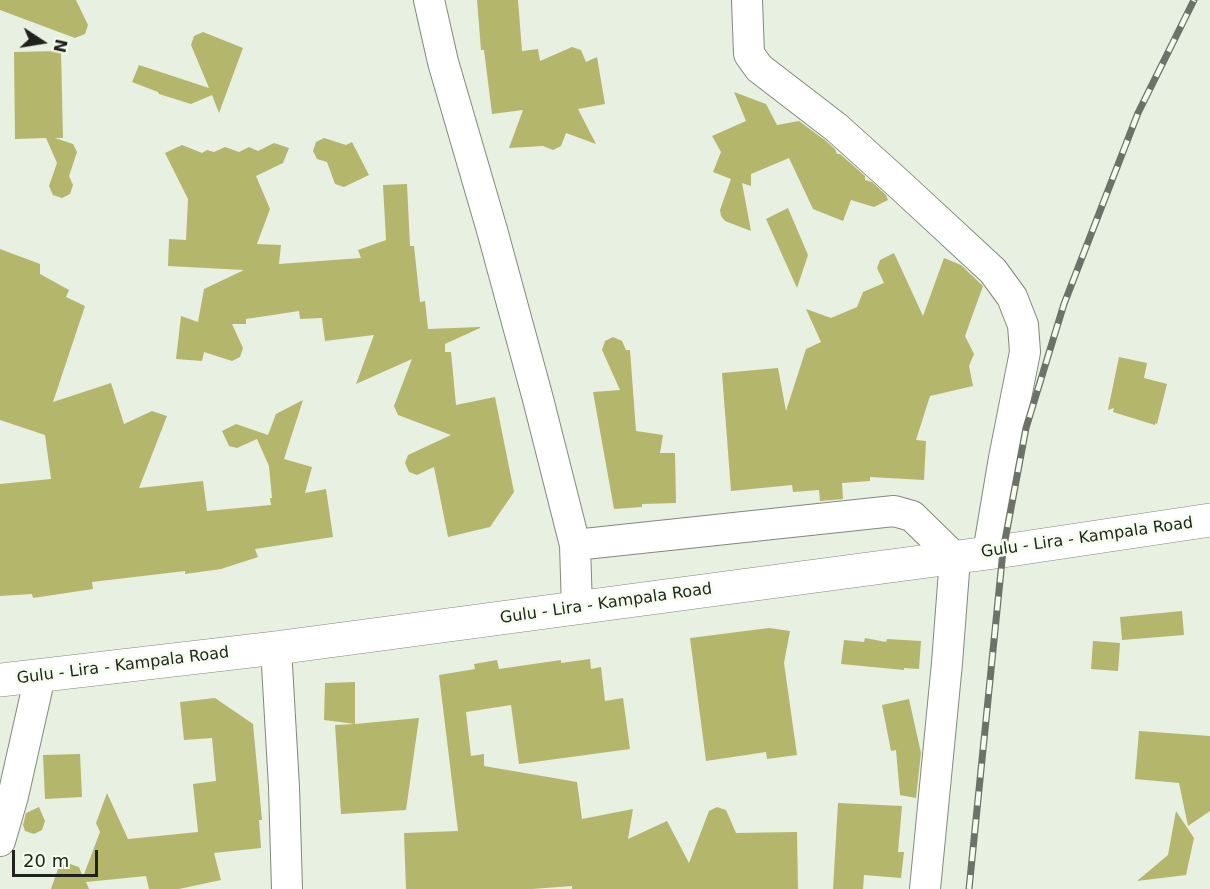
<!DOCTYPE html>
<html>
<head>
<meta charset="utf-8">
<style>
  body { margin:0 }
  #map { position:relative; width:1210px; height:889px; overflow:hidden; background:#e8f0e1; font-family:"DejaVu Sans",sans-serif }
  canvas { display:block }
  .north { position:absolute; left:12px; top:12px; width:60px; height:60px; -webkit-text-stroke:4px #f5fdee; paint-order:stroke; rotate:102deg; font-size:16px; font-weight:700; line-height:24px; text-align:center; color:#1f221c }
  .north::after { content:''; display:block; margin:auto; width:21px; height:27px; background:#1f221c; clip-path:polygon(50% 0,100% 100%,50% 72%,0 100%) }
  .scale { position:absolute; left:12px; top:850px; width:86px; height:27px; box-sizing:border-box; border:3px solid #1f221c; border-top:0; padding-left:8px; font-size:18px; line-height:21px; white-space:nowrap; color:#1f221c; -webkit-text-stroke:4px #f5fdee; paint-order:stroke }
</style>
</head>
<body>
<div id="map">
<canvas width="1210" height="889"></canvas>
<div class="north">N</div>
<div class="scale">20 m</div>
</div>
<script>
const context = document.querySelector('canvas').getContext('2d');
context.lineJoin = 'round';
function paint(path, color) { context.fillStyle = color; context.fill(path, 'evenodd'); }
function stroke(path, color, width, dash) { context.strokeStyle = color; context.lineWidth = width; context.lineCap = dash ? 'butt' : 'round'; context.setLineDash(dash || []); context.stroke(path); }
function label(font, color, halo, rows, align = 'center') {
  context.font = font + ' "DejaVu Sans",sans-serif'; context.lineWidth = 5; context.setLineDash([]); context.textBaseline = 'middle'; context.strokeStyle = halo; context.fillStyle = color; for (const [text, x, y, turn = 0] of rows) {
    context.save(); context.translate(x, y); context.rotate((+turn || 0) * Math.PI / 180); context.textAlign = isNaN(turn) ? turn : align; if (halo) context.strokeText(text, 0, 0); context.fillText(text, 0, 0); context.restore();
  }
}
paint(new Path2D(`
  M0,0H76L88,25L85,34L75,38L0,10Z
  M477,0H518L522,51L538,49L540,61L572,47L581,50L586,62L597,57L605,104L578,109L596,144L566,133L561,146L553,150L543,146L509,148L523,110L492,114L484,50H481Z
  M203,32L243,48L219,113L212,95L191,104L159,94L158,92L132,82L139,65L209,88L191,45L194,36Z
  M61,51L63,138H55L73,144L77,152L69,176L73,185L70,194L62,198L53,195L49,186L57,163L46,138L15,139L14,52Z
  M734,92L766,104L777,125L799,121L826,141L835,149L837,154H840L865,176V180L872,182L886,195L888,200L874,207L851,200L843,221L813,209L789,158L751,174V186L742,183L751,231L725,221L721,216L720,210L731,179L713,172L721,152L712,136L746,121Z
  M324,138L346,145L352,142L369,175L344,187L335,184L327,162L317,159L313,151L316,142Z
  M274,143L289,148L283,163L256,176L270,209L257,244L281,245L279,264L361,258L358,250L386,240L383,185L407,184L410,246H414L420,302L425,301L428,329L480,327V328L445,344V352H451L456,405L495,397L514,492L490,527L448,537L434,467L417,475L409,472L405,463L408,455L451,435L398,415L394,406L412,359L356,384L374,335L325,341L322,318L300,319L299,311L246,319V324H232L243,348L240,357L232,361L204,352L202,361L176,359L181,316L198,322L204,289L244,270L168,266L169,239L186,240L188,199L165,153L182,145L202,153L207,150L214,152L225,147L239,152L249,147L258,151Z
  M788,208L808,255L797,288L766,219Z
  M0,249L40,264V274L69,290L66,297L85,306L53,402L111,383L124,424L152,411L167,416L139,488L203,481L207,511L271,505L270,498H272L269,466L257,439L237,448L229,446L222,431L236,424L268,435L276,414L303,400L284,459L312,467L305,493L326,489L333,537L255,549L258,557L221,569L185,574V571L92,582L93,589L33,598L32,594L0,596V484L51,479L45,435L0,420Z
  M894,253L923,316L944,258L961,265L983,286L965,336L974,354L969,366L973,386L930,396L916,440L926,441L924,480L870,477V481L842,483L843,499L820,501L819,490L793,492L792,485L731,491L722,373L778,368L786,411L806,349L821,342L806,309L831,318L857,307L863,292L884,283L877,268L880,260Z
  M613,337L622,341L626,350H630L636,431L663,435L660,453H675L676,503L642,504V507L614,509L593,392L620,390L602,350L605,341Z
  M1119,357L1147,363L1144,378L1167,384L1157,424L1155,423V425L1113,412L1114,408L1108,410Z
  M1182,611L1184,635L1122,640L1120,617Z
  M769,628L790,631L784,663L797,755L767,759L766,752L706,761L690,638Z
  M865,638L886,642L887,639L921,641L919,669L904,668V670L841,664L844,640L864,642Z
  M1093,641L1120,643L1118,671L1091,669Z
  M590,659L591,669L601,667L605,701L623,698L630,749L519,764L511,705L466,712L471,756L484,754V766L577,782L582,819L633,809L628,839L667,821L689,863L709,811L717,807L726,810L736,833L797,832L798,889H572V886L532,889H406L404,833L458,831L439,675L475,669L474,664L497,660L499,669L561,660V663Z
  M355,682V724L419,718L406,810L341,814L335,725L355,724L324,720L325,683Z
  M215,698L253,724L262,820H259L261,848L214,853L221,880L179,889H149L146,876L86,882L89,889H51L59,866L67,863L79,867L83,877L100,832L96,823L107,793L128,839L198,832L193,784L216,781L212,738L184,740L180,702Z
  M909,699L921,753L916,798L900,795L896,750L891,751L882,705Z
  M1139,731L1210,736V811L1188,826L1179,783L1135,779Z
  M80,754L82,797L45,799L43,755Z
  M838,803L902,806L898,852H904L901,878L864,875L863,889H833Z
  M39,807L45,821L42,830L34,834L25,831L23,825L26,813Z
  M1176,811L1194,838L1186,875L1137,881L1168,855Z`), '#b4b66c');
const minor = new Path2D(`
  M429,0L443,62L492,230L538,399L575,545L577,608
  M747,0L749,54L759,68L837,128L899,184L993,271L1012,297L1023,325L1025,352L1004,458L988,553
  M575,545L894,511L912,516L955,558L947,663L925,889
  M276,648L284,787L287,889
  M0,841L13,796L40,676`);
const major = new Path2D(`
  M0,680L276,648L1003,551L1210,520`);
stroke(minor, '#82897b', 32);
stroke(major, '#82897b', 34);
stroke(minor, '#fff', 30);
stroke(major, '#fff', 33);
const rail = new Path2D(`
  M969,889L1003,551L1026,428L1064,304L1138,113L1194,0`);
stroke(rail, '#6d7268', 7);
stroke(rail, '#f5fdee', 4.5, [14]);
label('16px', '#1f221c', '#f5fdee', [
  ["Gulu - Lira - Kampala Road",1087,538,-8],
  ["Gulu - Lira - Kampala Road",606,604,-8],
  ["Gulu - Lira - Kampala Road",123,666,-7]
]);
</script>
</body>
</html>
